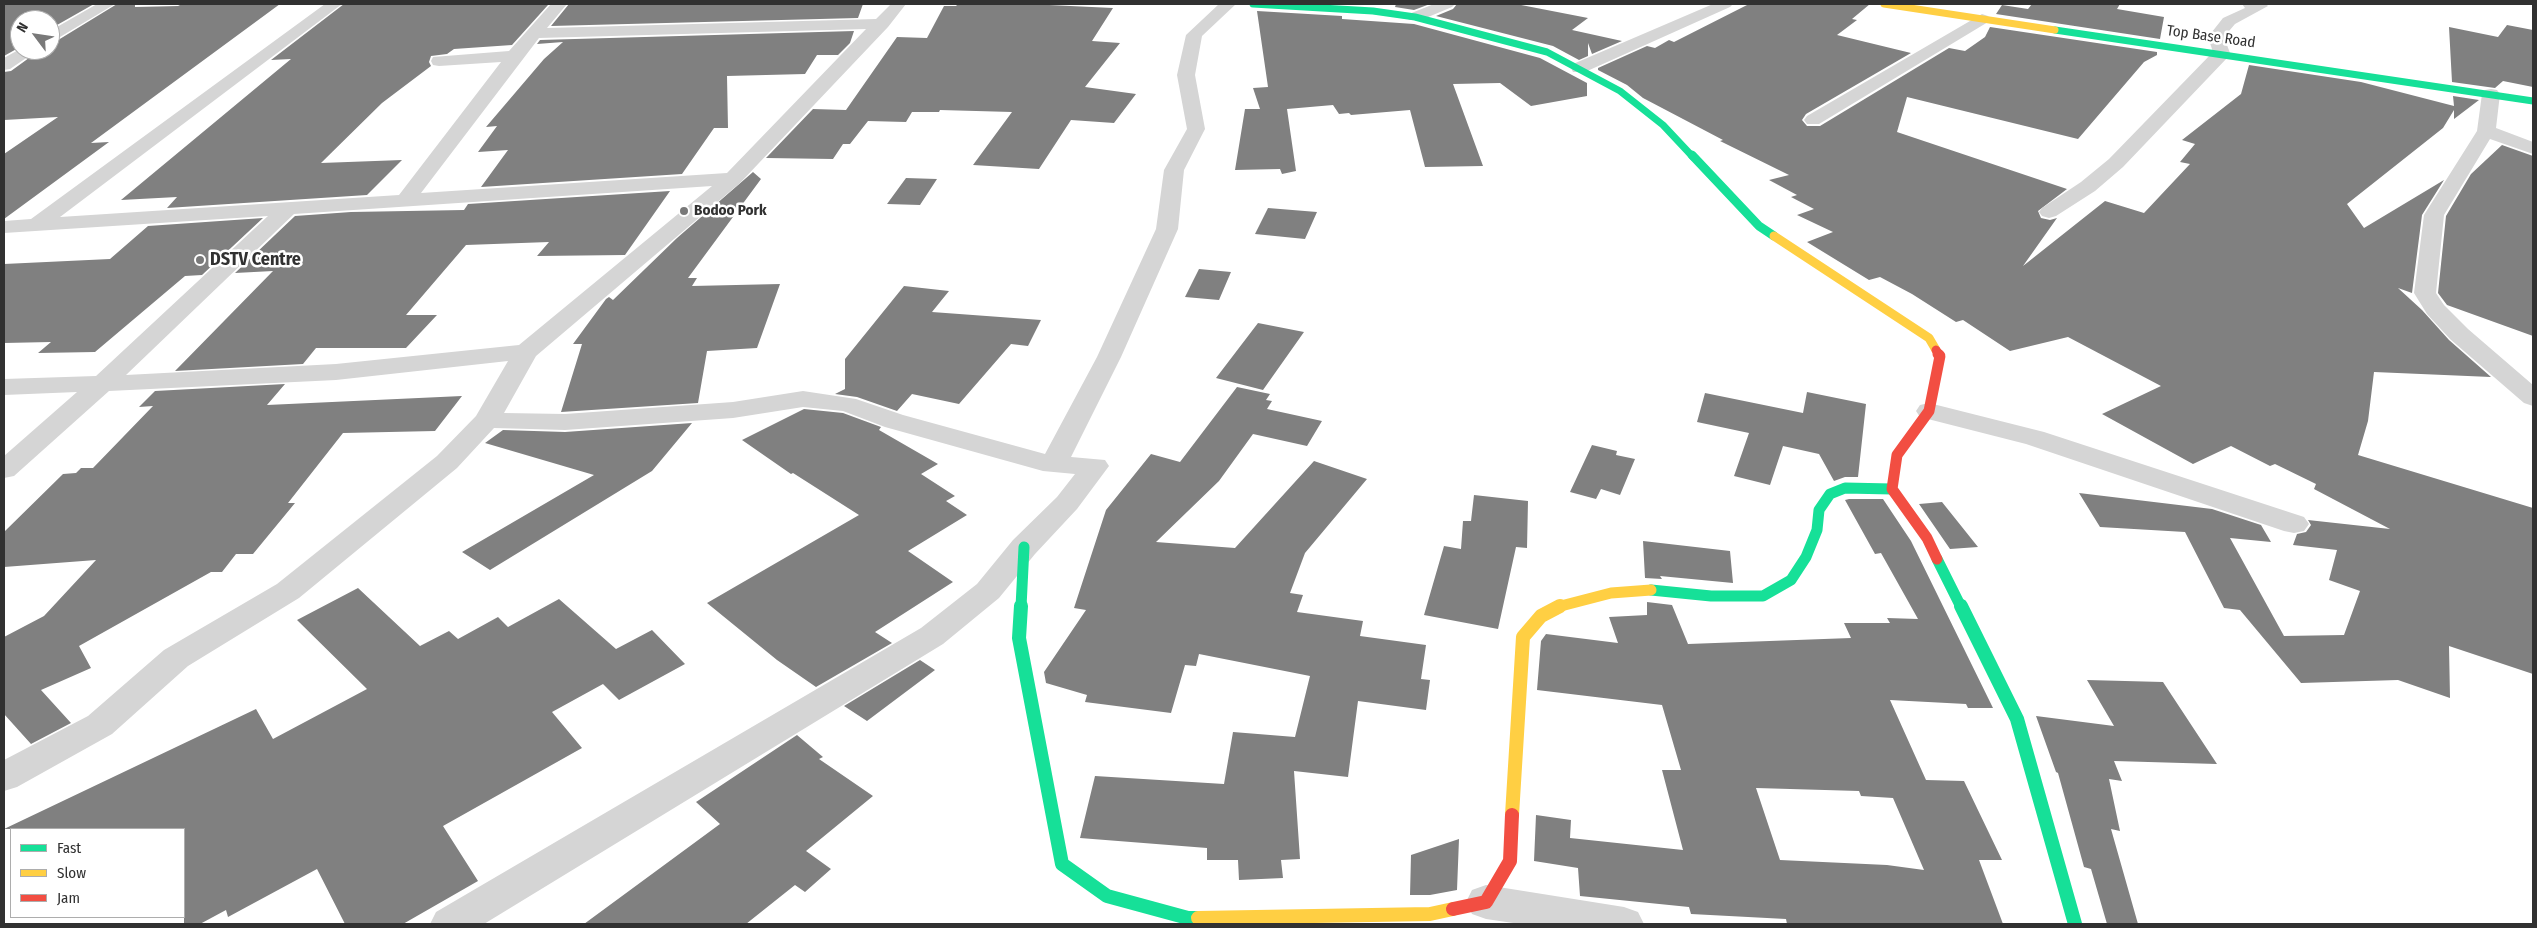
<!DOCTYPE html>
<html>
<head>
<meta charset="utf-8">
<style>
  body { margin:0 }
  #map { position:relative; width:2537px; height:928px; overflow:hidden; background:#fff; font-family:"Fira Sans Condensed",sans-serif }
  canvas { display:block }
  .frame { position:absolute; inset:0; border:5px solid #313131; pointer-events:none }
  .legend { position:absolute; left:10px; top:828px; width:175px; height:90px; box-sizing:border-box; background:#fff; border:1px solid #adadad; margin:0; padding:6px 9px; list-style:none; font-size:15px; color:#313131 }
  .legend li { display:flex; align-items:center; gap:10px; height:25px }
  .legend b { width:25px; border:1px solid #adadad }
  .north { position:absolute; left:10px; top:10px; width:50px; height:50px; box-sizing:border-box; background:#fff; border:1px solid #adadad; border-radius:50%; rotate:301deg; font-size:14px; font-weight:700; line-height:20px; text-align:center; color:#313131 }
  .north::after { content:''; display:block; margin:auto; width:18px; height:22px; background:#797979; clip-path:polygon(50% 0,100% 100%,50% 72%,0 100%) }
</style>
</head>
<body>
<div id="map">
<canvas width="2537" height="928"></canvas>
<div class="frame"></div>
<ul class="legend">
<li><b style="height:6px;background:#16e098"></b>Fast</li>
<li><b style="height:6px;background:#ffcf43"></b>Slow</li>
<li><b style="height:6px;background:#f24e42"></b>Jam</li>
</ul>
<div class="north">N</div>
</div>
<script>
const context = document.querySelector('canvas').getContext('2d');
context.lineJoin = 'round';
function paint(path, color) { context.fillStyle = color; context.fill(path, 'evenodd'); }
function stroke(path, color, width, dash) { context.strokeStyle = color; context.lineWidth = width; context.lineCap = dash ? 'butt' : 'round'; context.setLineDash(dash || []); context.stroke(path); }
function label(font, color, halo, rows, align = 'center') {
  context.font = font + ' "Fira Sans Condensed",sans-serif'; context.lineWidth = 5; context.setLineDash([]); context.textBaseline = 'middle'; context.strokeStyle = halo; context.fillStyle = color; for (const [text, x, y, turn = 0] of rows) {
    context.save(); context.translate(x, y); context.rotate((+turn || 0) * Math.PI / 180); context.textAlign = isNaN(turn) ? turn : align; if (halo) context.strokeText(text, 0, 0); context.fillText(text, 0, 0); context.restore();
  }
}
paint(new Path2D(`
  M4,4H94L50,29V20H20V47L4,56Z
  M117,4H135V7L178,6L182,4H280L91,143L109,142L4,219V154L58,117L4,120V72L11,71L40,50H50V45Z
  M344,4L548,5L512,45L454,49L447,54L431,56L429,62L431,66L382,103L321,163L402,160L367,195L167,208L177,197L121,200L291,59L271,60Z
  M569,4H863L858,18L551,26Z
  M958,4H1028L1113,8L1092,41L1120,43L1085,87L1136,94L1114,123L1071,120L1039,169L973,165L1012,112L940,110L939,112H912L906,122L868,121L850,144H843L833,159L766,158L813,109L846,110L897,37L927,38L944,6H956Z
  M1396,4H1430L1414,10L1395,7Z
  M1457,4H1516L1588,18L1572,30L1622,41L1592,54L1588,43V56L1579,60L1553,46L1436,16L1453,9Z
  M1749,4H1870L1852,19L1857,20L1837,35L1911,53L1806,114L1802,120L1807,126H1820L1949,48L1965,51L1985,37L1990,27L2157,52V55L2144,62L2078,139L1907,97L1897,132L2067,189L2038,211L2041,218L2050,220L2057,218L2023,266L2105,201L2144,213L2190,164L2180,162L2195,144L2182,140L2241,94L2249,65L2361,82L2454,106L2453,96L2479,100L2454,119V110L2443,128L2347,204L2364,228L2444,180L2422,215L2412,293L2398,288L2422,310L2449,340L2491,377L2374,372L2368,421L2358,455L2533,508V674L2449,646L2450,698L2398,680L2301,683L2240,610L2224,608L2185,532L2100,527L2079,493L2212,509L2261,525L2271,542L2230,538L2284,636L2344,635L2360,591L2329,580L2337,550L2293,545L2297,534L2306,532L2311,525L2308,520L2390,529L2314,489L2316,484L2275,464L2270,466L2231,446L2193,464L2102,414L2161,386L2068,337L2010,351L1963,320L1956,322L1912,294L1880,277L1869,280L1807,242L1833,232L1797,215L1814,209L1791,197L1797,195L1769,180L1789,175L1720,141L1723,140L1643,98L1627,85L1598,70V68L1647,46L1655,48L1669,40L1674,42Z
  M2032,4H2120L2117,9L2164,17L2160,39L1996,14L2002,5L2028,9Z
  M1257,11L1342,16V19L1414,24L1540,58L1587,83V96L1531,106L1500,83L1453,84L1483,166L1425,167L1410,110L1351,115L1349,113L1339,114L1333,105L1287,109L1296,171L1282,174L1280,169L1235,170L1245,109H1260L1253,88L1268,87Z
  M2507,25L2533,30V87L2503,81L2495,88L2452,82L2449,27L2498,37Z
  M854,31L850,43L838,55H817L805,74L727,76L728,128H714L682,174L481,187L508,150L478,152L497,126L486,127L544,59L563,42L537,44L540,40Z
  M2502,145L2533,156V336L2447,305L2438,293L2446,216L2471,174Z
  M753,172L761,179L688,278H697L692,286L780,284L757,348L707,351L698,403L561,412L582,344H573L606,299L609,297L613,300L677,238Z
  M906,178L937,179L920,205L887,204Z
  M670,191L625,255L537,256L549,242L466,245L406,315H437L406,348H316L303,364L175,371L273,271L235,273L295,216L351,212L464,210L468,204Z
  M1268,208L1317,212L1305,239L1255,234Z
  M263,218L202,275L185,276L95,352L38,353L51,342L4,343V264L110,259L148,226Z
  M1199,269L1231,272L1219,300L1185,297Z
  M904,286L949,291L932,312L1041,320L1028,346L1011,344L959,404L912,394L897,411L857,397L835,394L845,389V359Z
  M1258,323L1304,332L1263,390L1216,378Z
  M285,384L267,405L462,396L435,431L343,433L288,503H295L253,554H236L222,572H211L79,646L91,668L41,690L71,723L31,744L4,714V637L44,616L96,560L4,567V532L63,474L76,473L81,468H93L153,406L139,407L155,391Z
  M1237,387L1270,394L1266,400L1272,401L1267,409L1322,421L1307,446L1253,434L1219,481L1156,542L1235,548L1314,461L1367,479L1305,553L1290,593L1303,595L1297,612L1363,621L1360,636L1426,645L1421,679L1430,680L1426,710L1358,701L1348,777L1294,771L1300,859L1281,860L1283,878L1239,880L1238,860H1207V848L1080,838L1095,776L1224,784L1233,732L1295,737L1310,676L1199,654L1196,666L1185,665L1171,713L1085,702L1087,695L1046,683L1044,672L1086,610L1074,608L1106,510L1151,454L1180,462Z
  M1807,392L1866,404L1858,477H1845L1834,481L1819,454L1783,446L1770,485L1734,476L1749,433L1697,422L1705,393L1803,413Z
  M804,409L843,413L881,427L879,430L938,464L921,474L955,496L946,501L967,515L908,551L953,582L875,632L892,643L816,687L777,660L707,603L859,515L793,473L791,474L742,440Z
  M692,423L652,471L490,570L462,552L594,475L485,443L503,430L565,432Z
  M1592,445L1617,451L1616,455L1635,459L1620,495L1601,489L1596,499L1570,492Z
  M1474,495L1528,501L1527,548L1516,547L1498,629L1424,615L1444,546L1461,549L1463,521H1471Z
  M1849,499H1883L1911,541L1993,708H1968L1966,704L1890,700L1926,780L1964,781L2002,860H1979L2003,924H1787L1786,919L1691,914L1689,907L1580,896L1578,868L1534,861L1536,815L1571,820L1570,838L1683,850L1662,770H1681L1662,705L1537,690L1541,641L1546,634L1618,643L1609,617L1647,615V602L1672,605L1688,644L1851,638L1844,623H1890L1887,618L1918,619L1881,553L1875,554L1845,500ZM1756,788L1859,791L1861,796L1893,798L1924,870L1887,865L1780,860Z
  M1942,502L1978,547L1950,549L1919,504Z
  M1643,541L1730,551L1733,583L1660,576L1662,579L1645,578Z
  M358,588L420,646L449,631L458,639L498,617L508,627L559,599L616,649L652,630L685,664L619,700L603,684L552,712L582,748L443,826L478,881L403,924H345L317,869L228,917L226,910L200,924H184V829H4L256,709L273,739L367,689L297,620Z
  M920,660L935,670L867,721L844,706Z
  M2087,680L2163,682L2217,764L2114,761L2122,781L2109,779L2120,831L2111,829L2138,924H2107L2091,869L2084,867L2058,773L2056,772L2036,716L2114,726Z
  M797,735L823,757L819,759L873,796L806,851L831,869L805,892L795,885L746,924H584L720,824L696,802Z
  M1459,839L1457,890L1430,895H1410L1411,855Z`), '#808080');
paint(new Path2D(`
  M97,4H115L50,43V31Z
  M325,4H342L60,217L399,195L501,62L439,66L433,65L431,61L433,57L509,51L551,4H567L547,28L876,19L891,4H906L888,27L740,183L536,356L504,413L565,414L733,402L803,391L856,399L903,415L1045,454L1097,357L1156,229L1164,170L1187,129L1177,75L1186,35L1219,4H1236L1202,36L1195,75L1205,129L1184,170L1178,229L1121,357L1071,457L1105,460L1109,466L1077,509L1035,554L999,598L943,644L484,924H430L436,912L921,628L977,584L1013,540L1057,497L1075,474L1043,471L885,427L843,411L803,407L733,418L565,430L494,428L457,468L299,598L188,666L112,734L17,787L4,791V760L88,716L164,650L277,584L437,456L476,416L508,361L336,380L109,391L14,476L4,478V456L77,392L4,395V379L96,376L268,216L4,233V221L31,219ZM866,29L727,173L421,193L539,38ZM712,186L519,345L336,364L126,375L294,214Z
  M1434,4H1455L1452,7L1421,20H1409L1407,17L1409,14Z
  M1713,4H1733L1730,7L1585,72H1573L1571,68L1573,64Z
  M2242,4H2266L2268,6L2235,24L2224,37L2230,53L2228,57L2123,167L2095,191L2056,216L2049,218L2042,216L2039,212L2042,208L2081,182L2109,159L2213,52L2208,37L2223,18L2245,8Z
  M1982,14L1988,16L1990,19L1988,22L1819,124H1807L1804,120L1807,116Z
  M20,49L38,50L10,69L4,70V58Z
  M2491,89L2497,90L2500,94L2496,128L2533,142V154L2490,139L2444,215L2436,293L2444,305L2468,329L2533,385V406L2524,403L2450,339L2427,314L2414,293L2424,215L2477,131L2482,94L2485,90Z
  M1929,403L2044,432L2304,517L2309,524L2304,531L2294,533L2284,531L2026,444L1920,417L1916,411L1920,405Z
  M1486,885L1624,907L1638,912L1644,924H1520L1486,919L1472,914L1466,902L1472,890Z`), '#d5d5d5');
stroke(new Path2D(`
  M1253,4L1373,11L1415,17L1547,52L1620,91L1663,125L1693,157
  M2055,30L2533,101`), '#16e098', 7);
stroke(new Path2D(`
  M1692,155L1759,226L1774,236`), '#16e098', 9);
stroke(new Path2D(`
  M1937,559L1961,607
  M1651,590L1711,596H1763L1791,580L1806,557L1817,530L1819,510L1830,494L1845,488L1892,489
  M1021,607L1024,547`), '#16e098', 11);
stroke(new Path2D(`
  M1021,606L1019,638L1062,864L1107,896L1188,918H1198
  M1961,606L2017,719L2075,924`), '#16e098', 14);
stroke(new Path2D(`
  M1884,4L2055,30`), '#ffcf43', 7);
stroke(new Path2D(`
  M1774,236L1929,338L1936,350`), '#ffcf43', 9);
stroke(new Path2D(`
  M1557,607L1611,593L1651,590`), '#ffcf43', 11);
stroke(new Path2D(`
  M1512,815L1523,637L1541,616L1560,606
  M1198,918L1430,914L1453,909`), '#ffcf43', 14);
stroke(new Path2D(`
  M1936,350L1939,355`), '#f24e42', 9);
stroke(new Path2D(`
  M1937,559L1927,538L1892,489L1897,455L1929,411L1940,356L1938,354`), '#f24e42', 11);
stroke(new Path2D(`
  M1453,909L1486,902L1510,861L1512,815`), '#f24e42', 14);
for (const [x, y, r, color] of [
  [684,211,5,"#797979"],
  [200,260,5,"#797979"]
]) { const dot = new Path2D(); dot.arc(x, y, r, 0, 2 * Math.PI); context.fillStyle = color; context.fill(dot); stroke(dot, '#fff', 2); }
label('15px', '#313131', '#fff', [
  ["Top Base Road",2211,37,8]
]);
label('bold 15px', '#313131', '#fff', [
  ["Bodoo Pork",694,211]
], 'left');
label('bold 18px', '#313131', '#fff', [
  ["DSTV Centre",210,260]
], 'left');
</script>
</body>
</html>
